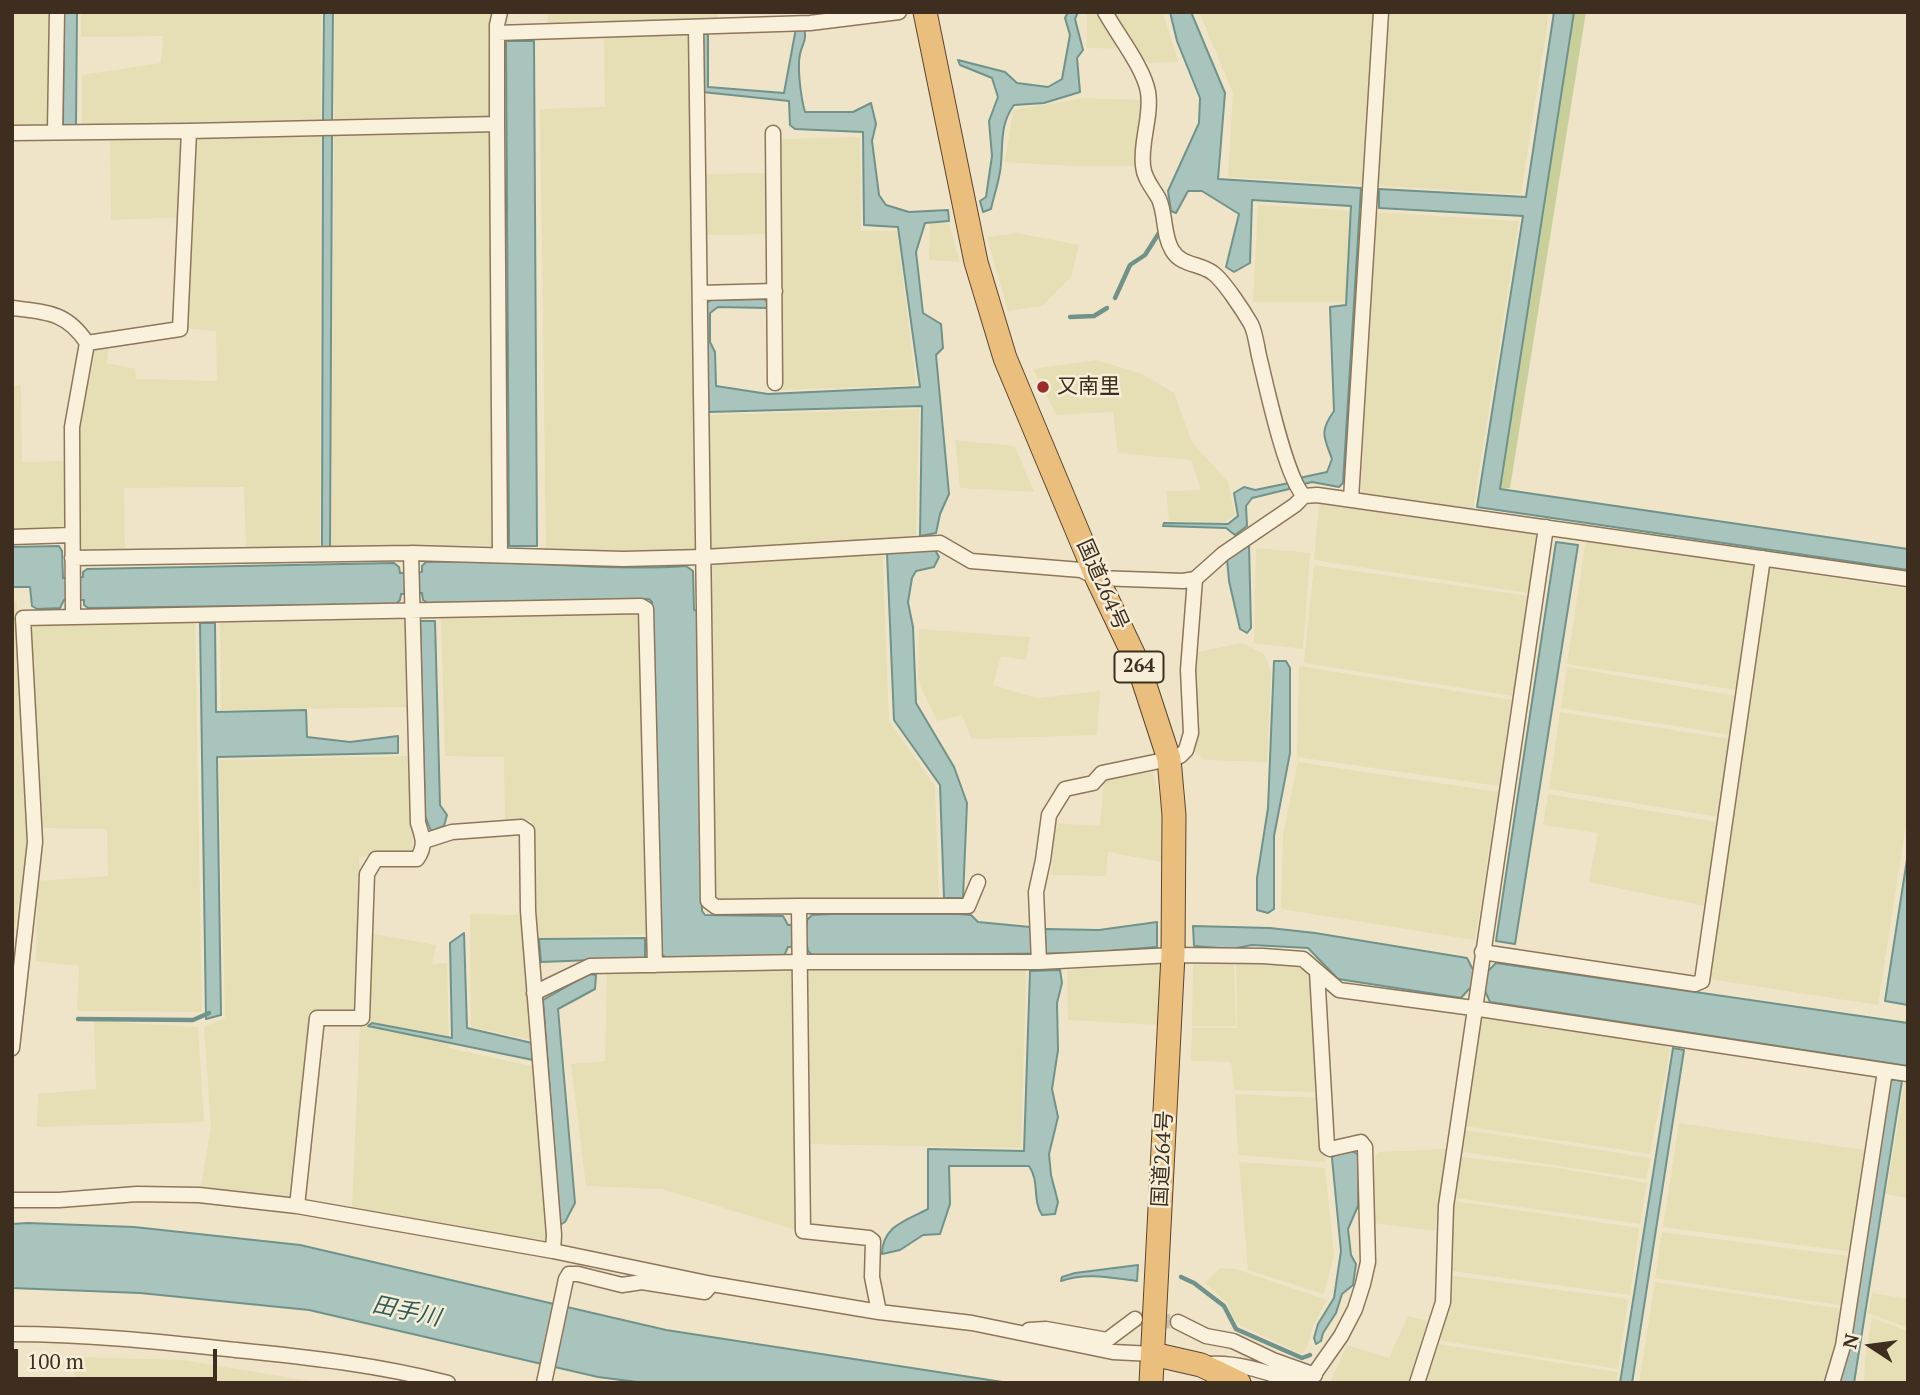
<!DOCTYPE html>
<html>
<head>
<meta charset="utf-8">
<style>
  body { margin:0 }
  #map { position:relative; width:1920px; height:1395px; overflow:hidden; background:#f0e4c8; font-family:"PT Serif",serif }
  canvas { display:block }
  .frame { position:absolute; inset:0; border:14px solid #3d2e20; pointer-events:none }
  .north { position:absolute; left:1836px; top:1311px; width:70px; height:70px; -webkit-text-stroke:5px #f7eed8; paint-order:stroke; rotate:283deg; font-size:19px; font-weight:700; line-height:28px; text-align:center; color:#3d2e20 }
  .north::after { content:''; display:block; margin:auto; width:24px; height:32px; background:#3d2e20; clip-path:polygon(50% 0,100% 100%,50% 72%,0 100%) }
  .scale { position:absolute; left:14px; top:1349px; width:203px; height:32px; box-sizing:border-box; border:4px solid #3d2e20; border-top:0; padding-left:9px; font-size:21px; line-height:24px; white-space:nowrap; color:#3d2e20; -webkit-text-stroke:5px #f7eed8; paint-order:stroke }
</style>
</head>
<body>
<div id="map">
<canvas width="1920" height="1395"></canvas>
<div class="frame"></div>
<div class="north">N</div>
<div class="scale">100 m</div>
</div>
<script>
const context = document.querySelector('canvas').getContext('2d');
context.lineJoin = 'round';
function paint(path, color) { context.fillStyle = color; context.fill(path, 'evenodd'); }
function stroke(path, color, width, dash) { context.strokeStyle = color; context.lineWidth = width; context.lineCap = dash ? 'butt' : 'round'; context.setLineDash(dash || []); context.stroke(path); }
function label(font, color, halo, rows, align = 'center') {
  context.font = font + ' "PT Serif","Noto Sans JP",serif'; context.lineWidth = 5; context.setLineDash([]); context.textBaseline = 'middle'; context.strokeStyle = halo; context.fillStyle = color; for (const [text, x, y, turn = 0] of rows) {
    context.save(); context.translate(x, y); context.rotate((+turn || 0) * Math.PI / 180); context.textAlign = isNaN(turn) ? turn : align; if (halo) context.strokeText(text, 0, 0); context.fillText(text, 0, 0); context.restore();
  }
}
paint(new Path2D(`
  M12,12H52L54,125L12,126Z
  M81,12H321L320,549H246L244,487L124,488L125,554H76V528L12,529V386L21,385L22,462L76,461L78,425L91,350L108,346L107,363L135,369L136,379L217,381L216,331L187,328L189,217L111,220L110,127H82V75L161,63L163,36L81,37Z
  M335,12H491L488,28L495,545L331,548Z
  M549,12H717V23L694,24L698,552L546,550L540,109L605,107L604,27L546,28Z
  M1087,12H1163L1178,62L1148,63L1134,49L1087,48Z
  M1199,12H1549L1521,194L1228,177L1233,93Z
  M1085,98L1142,100L1137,166H1070L1005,162L1013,110Z
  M860,137L861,231H897L916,385L780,390L779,234L704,235L703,174L779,173L778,139Z
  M1258,205L1519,221L1473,509L1361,493L1369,302H1253Z
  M930,222L949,224L960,262L929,260Z
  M1017,233L1079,245L1071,277L1042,306L1008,311L987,237Z
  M1096,360L1142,374L1174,393L1192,442L1228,482L1235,515L1225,522L1169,521L1166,491L1201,490L1191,460L1118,453L1113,412L1056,415L1033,369Z
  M919,409L916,537L882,541L889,721L935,786L939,901L720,902L714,898L707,415Z
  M955,440L1015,446L1034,492L960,488Z
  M1319,503L1533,532L1538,538L1529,593L1314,560Z
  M1586,540L1750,564L1755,569L1737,690L1567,664Z
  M1256,548L1310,553L1303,649L1254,643Z
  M1314,565L1528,596L1513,696L1304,663Z
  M1768,568L1908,589V811L1878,1005L1709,979Z
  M12,601H17L29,846L12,945Z
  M641,611L647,934L527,938L532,1040L471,1027L470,914L536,915L531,820L505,824L504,757L445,756L441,618Z
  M408,620L409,707L221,710L220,623Z
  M195,622L202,1012L77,1011L79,966L36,961L37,881L108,876L107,829L40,828L28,625Z
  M919,629L1030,637L1026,660L1001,656L993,685L1037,698L1100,691L1097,735L972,739L962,715L937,721L918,681Z
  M1242,643L1264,654L1271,671L1267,762L1205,760L1193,749V653Z
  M1299,666L1512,700L1499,786L1297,757Z
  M1567,667L1737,696L1731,735L1561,708Z
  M1560,712L1730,739L1719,817L1549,789Z
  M410,756L413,853L359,857L364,932L436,945L432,964L447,963L449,1048L536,1067L550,1245L352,1208L360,1024L312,1021L288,1198L201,1187L211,1127L204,1027L225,1018L219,760Z
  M1298,762L1498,792L1475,940L1281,909L1283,834Z
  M1153,772L1162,811L1161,862L1108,852L1106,876L1051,875L1055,823L1100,826L1104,780Z
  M1548,794L1718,822L1705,906L1589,882L1598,833L1543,825Z
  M1193,960L1234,962L1236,1026H1192Z
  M1236,963L1299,964L1310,972L1320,1092L1234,1090L1231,1062L1191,1061L1192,1028H1237Z
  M1160,964L1159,1025L1068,1020L1067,970Z
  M804,969H1026L1021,1148L808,1144Z
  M791,970L796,1230L662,1189L586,1186L571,1064L605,1061L607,972Z
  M1481,1016L1664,1044L1670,1050L1650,1154L1464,1126Z
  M94,1021L198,1027L204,1122L37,1127L38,1094L96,1089Z
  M1905,1080L1908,1081V1198L1886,1194Z
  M1235,1094L1319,1098L1325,1162L1238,1155Z
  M1679,1123L1864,1150L1867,1154L1853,1252L1663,1227Z
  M1464,1130L1555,1143L1651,1158L1646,1179L1464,1152L1462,1148Z
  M1446,1149L1435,1231L1374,1223L1375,1157L1380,1152Z
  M1461,1157L1558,1168L1647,1183L1640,1224L1456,1198L1453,1195Z
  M1239,1162L1325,1168L1334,1255L1324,1294L1248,1270Z
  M1454,1201L1639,1228L1630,1295L1452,1271L1448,1265V1237Z
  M1662,1232L1848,1256L1852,1261L1846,1306L1655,1278Z
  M1220,1268L1236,1269L1327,1300L1313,1326L1308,1345L1302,1354L1242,1326L1235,1321L1227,1303L1205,1283Z
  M1447,1275L1628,1299L1618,1369L1443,1341L1439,1337Z
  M1655,1282L1844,1309L1828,1383H1639Z
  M1872,1293L1908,1299V1328L1868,1313Z
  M1408,1316L1428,1321L1409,1383H1330L1347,1345L1389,1358Z
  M1872,1318L1908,1331V1383H1864L1865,1358Z
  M1437,1344L1618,1372L1617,1383H1425Z
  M75,1357L182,1360L322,1383H74Z`), '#e6deb5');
paint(new Path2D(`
  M1574,12H1586L1510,488L1500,489Z`), '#c9cf9b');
const water = new Path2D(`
  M64,12H77L76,125L63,126Z
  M324,12H333L332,121H323Z
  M1068,12H1078L1075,19L1083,50L1077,58L1080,92L1044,103L1014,105C1000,124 1003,142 1001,164C1000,179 994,195 991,209L983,212L980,201L986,197L992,156L989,121L998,97L992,78L960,65L958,60L1005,72L1017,83L1048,87L1062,79L1070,35L1065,18Z
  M1170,12H1191L1225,93L1218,179L1361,188L1343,483L1339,487L1312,482L1300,485L1299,478L1327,472L1332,459C1324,437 1319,432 1334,411L1330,307L1346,305L1351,206L1252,200L1250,263L1234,272L1226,267L1239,214L1202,191H1188L1176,213L1171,211L1168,191L1199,123L1200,98L1177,41Z
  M1554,12H1574L1500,489L1908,549V570L1477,507L1523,216L1379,208V189L1526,197Z
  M804,27C807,42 803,41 800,54C797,68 801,98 805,112H853L871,103L876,124L872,141L879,195L886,205L909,212L948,210L949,221L925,223L916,252L923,313L941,324L943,348L936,355L949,494L940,514L936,533L920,536L922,406L709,412L704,305L711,300L765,299L768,304L767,308L718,307L710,313V342L715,352L716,386L768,394L920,387L898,227L864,225L863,132L795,129L790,125L789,101L702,92L701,35L708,33V87L784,93L796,28Z
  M506,41H534L537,546H509Z
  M323,134H332L330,547L322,548Z
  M1289,483V489L1252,498L1246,506L1247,526L1235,535L1226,528L1163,526L1164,523L1228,524L1238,516L1234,493L1244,487L1255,490Z
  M1556,542L1578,545L1515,944L1496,941Z
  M1249,544L1251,628L1247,633L1240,629L1229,581L1227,559Z
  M59,546L62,551L63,578L83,577V572L87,569L394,563L399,567L400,573L422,572V566L426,562C513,558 599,572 686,566L693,571L694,610L699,611L702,911L705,915L783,916L788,925L807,924V920L812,915L830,914H958L971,915L978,922L1030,927L1035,933H1042L1045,929L1099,930L1157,922V947L1083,953L829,956H813L808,951L807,946L788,947L784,956L668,958L661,955L660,946L652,602L649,599L428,603L423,600L422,593L401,594L400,600L396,604L88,608L84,605V600H64L60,608L37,609L32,606L30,587H12V547Z
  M935,550L939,557L934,567L916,571L912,578L908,602L913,627L916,703L954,767L967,803L963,898H944L940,785L894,720L887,553Z
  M420,621H435L440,805L447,815L444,826L431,831L425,816Z
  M200,623H215L216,712L306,710L307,737L350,742L398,736V753L217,757L221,1015L206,1019Z
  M1274,661H1286L1290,668V753L1274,836V909L1268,913L1257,910V878L1268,808Z
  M1908,853V1005L1885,1001Z
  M1193,926L1270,928L1315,933L1467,958L1472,968L1488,971L1496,963L1908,1023V1066L1490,1002L1485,991L1469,989L1461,998L1338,979L1308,948L1252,945L1232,949L1194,946Z
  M464,933L467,1028L532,1043L533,1060L368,1026L372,1023L452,1038L450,943Z
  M645,938V958L541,962L539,939Z
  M1060,970L1062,983L1057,1003L1058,1050L1052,1089L1058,1117L1049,1154L1051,1175L1058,1202L1055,1214L1042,1215C1032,1200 1040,1182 1029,1166H949L950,1204L940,1234L923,1235L900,1250L882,1254C882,1226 907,1220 928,1209V1149L1024,1151L1030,971Z
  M589,974L596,975L595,989L558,1009L575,1203L565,1222L560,1225L543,1000Z
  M1673,1048L1684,1050L1632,1383H1620Z
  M1890,1079L1902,1081L1854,1383H1839Z
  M1352,1151L1359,1155L1358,1206L1348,1229L1351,1255L1356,1264L1353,1285L1342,1294L1336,1313L1323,1333L1321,1341L1316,1344L1314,1338L1318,1324L1334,1298L1341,1251L1332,1158L1336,1153Z
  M28,1223L134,1227L300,1245L666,1330L1009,1383H645L598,1377L309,1310L140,1293L12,1288V1224Z
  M1138,1265L1137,1281C1113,1278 1085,1272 1061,1281L1062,1277L1075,1273Z`);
paint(water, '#a9c4bc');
stroke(water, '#6f938a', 2);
stroke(new Path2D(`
  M1115,298L1130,265L1145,255L1159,233
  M1070,317L1094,316L1107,308
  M78,1019L193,1020L209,1013
  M1181,1277L1194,1283L1224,1306L1236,1329L1302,1358L1310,1355`), '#6f938a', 4.5);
stroke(new Path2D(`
  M1135,1319L1178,1322`), '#ccc0a6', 14, [14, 7]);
const minor = new Path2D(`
  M1105,12C1117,34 1144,68 1148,92C1152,116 1140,142 1143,166C1144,179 1153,188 1159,199C1166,215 1163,235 1172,250C1181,266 1200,263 1213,273C1224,281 1244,312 1251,324C1256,334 1257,349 1260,360C1267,389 1286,478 1304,496
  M696,28L708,901L716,907L799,906L803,1231L869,1238L873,1241L872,1277L879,1312
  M497,33L810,23L899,12
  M497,124L500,555
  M55,132L57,12
  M12,133L189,131L497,124V25L500,12
  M773,133L775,383
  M700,293L775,291
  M12,308C46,312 67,312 87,343L72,427L73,617
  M87,343L180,329L189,131
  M1351,499L1381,12
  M12,537L72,535
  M72,558L411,553L623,559L704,557L940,543L971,561L1081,570L1097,578L1183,581L1195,579L1223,554L1295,505L1304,496L1317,495L1908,579
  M424,841L452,832L521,827L527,831L528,911L554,1235L553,1251
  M799,906H968L978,882
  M1482,952L1695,984L1702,981L1763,558
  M1039,962L1036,892L1043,860L1049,815L1065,789L1093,783L1102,773L1169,759L1180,756L1186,750L1191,733L1188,670L1195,579
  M534,993L590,966L800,962H1039L1173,955L1263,956L1303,959L1339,990L1473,1008L1908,1074
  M12,1048L35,842L23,618L641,606L646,609L655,965
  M12,1200H59L137,1194L199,1195L297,1206L553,1251L712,1284L879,1312L972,1323L1113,1352L1153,1354
  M297,1206L317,1018H362L367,874L376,859H417C426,846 423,838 418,823L411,553
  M1178,1322L1206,1336L1233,1341L1273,1360L1315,1375
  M1029,1330L1046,1329L1107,1340L1135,1319
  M12,1334C88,1334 161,1342 236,1350C307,1357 379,1365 448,1383
  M1208,1364C1240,1362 1269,1373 1299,1383
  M544,1383L566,1279L569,1274H578L622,1285L642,1282L705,1292L712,1284
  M1308,1383L1341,1336L1355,1309L1363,1284L1368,1262L1365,1147L1361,1142L1330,1149L1327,1147L1317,971
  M1417,1383L1443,1302L1446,1206L1546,527
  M1832,1383L1843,1346L1885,1071`);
const trunk = new Path2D(`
  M925,12L976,262L1005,358L1097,578L1138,664L1169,759L1174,815L1173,955L1151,1383
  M1153,1354L1201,1365L1239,1383`);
stroke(minor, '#8d765c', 17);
stroke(trunk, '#5b4430', 25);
stroke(minor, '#faf1dc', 14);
stroke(trunk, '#eabe7c', 23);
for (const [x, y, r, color] of [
  [1043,387,7,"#9e2a2b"]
]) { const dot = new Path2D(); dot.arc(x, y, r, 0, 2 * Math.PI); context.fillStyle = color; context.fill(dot); stroke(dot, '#f7eed8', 2.5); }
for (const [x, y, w] of [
  [1139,667,49]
]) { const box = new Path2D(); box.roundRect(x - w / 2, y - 15.5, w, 31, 5); context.fillStyle = '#f7eed8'; context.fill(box); stroke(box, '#3d2e20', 2); }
label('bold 19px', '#3d2e20', null, [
  ["264",1139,667]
]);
label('21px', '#3d2e20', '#f7eed8', [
  ["又南里",1057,387]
], 'left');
label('21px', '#3d2e20', '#f7eed8', [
  ["国道264号",1102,585,66],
  ["国道264号",1163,1159,-87]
]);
label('italic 23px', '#2f5d5a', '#f7eed8', [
  ["田手川",406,1312,12]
]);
</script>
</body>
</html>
